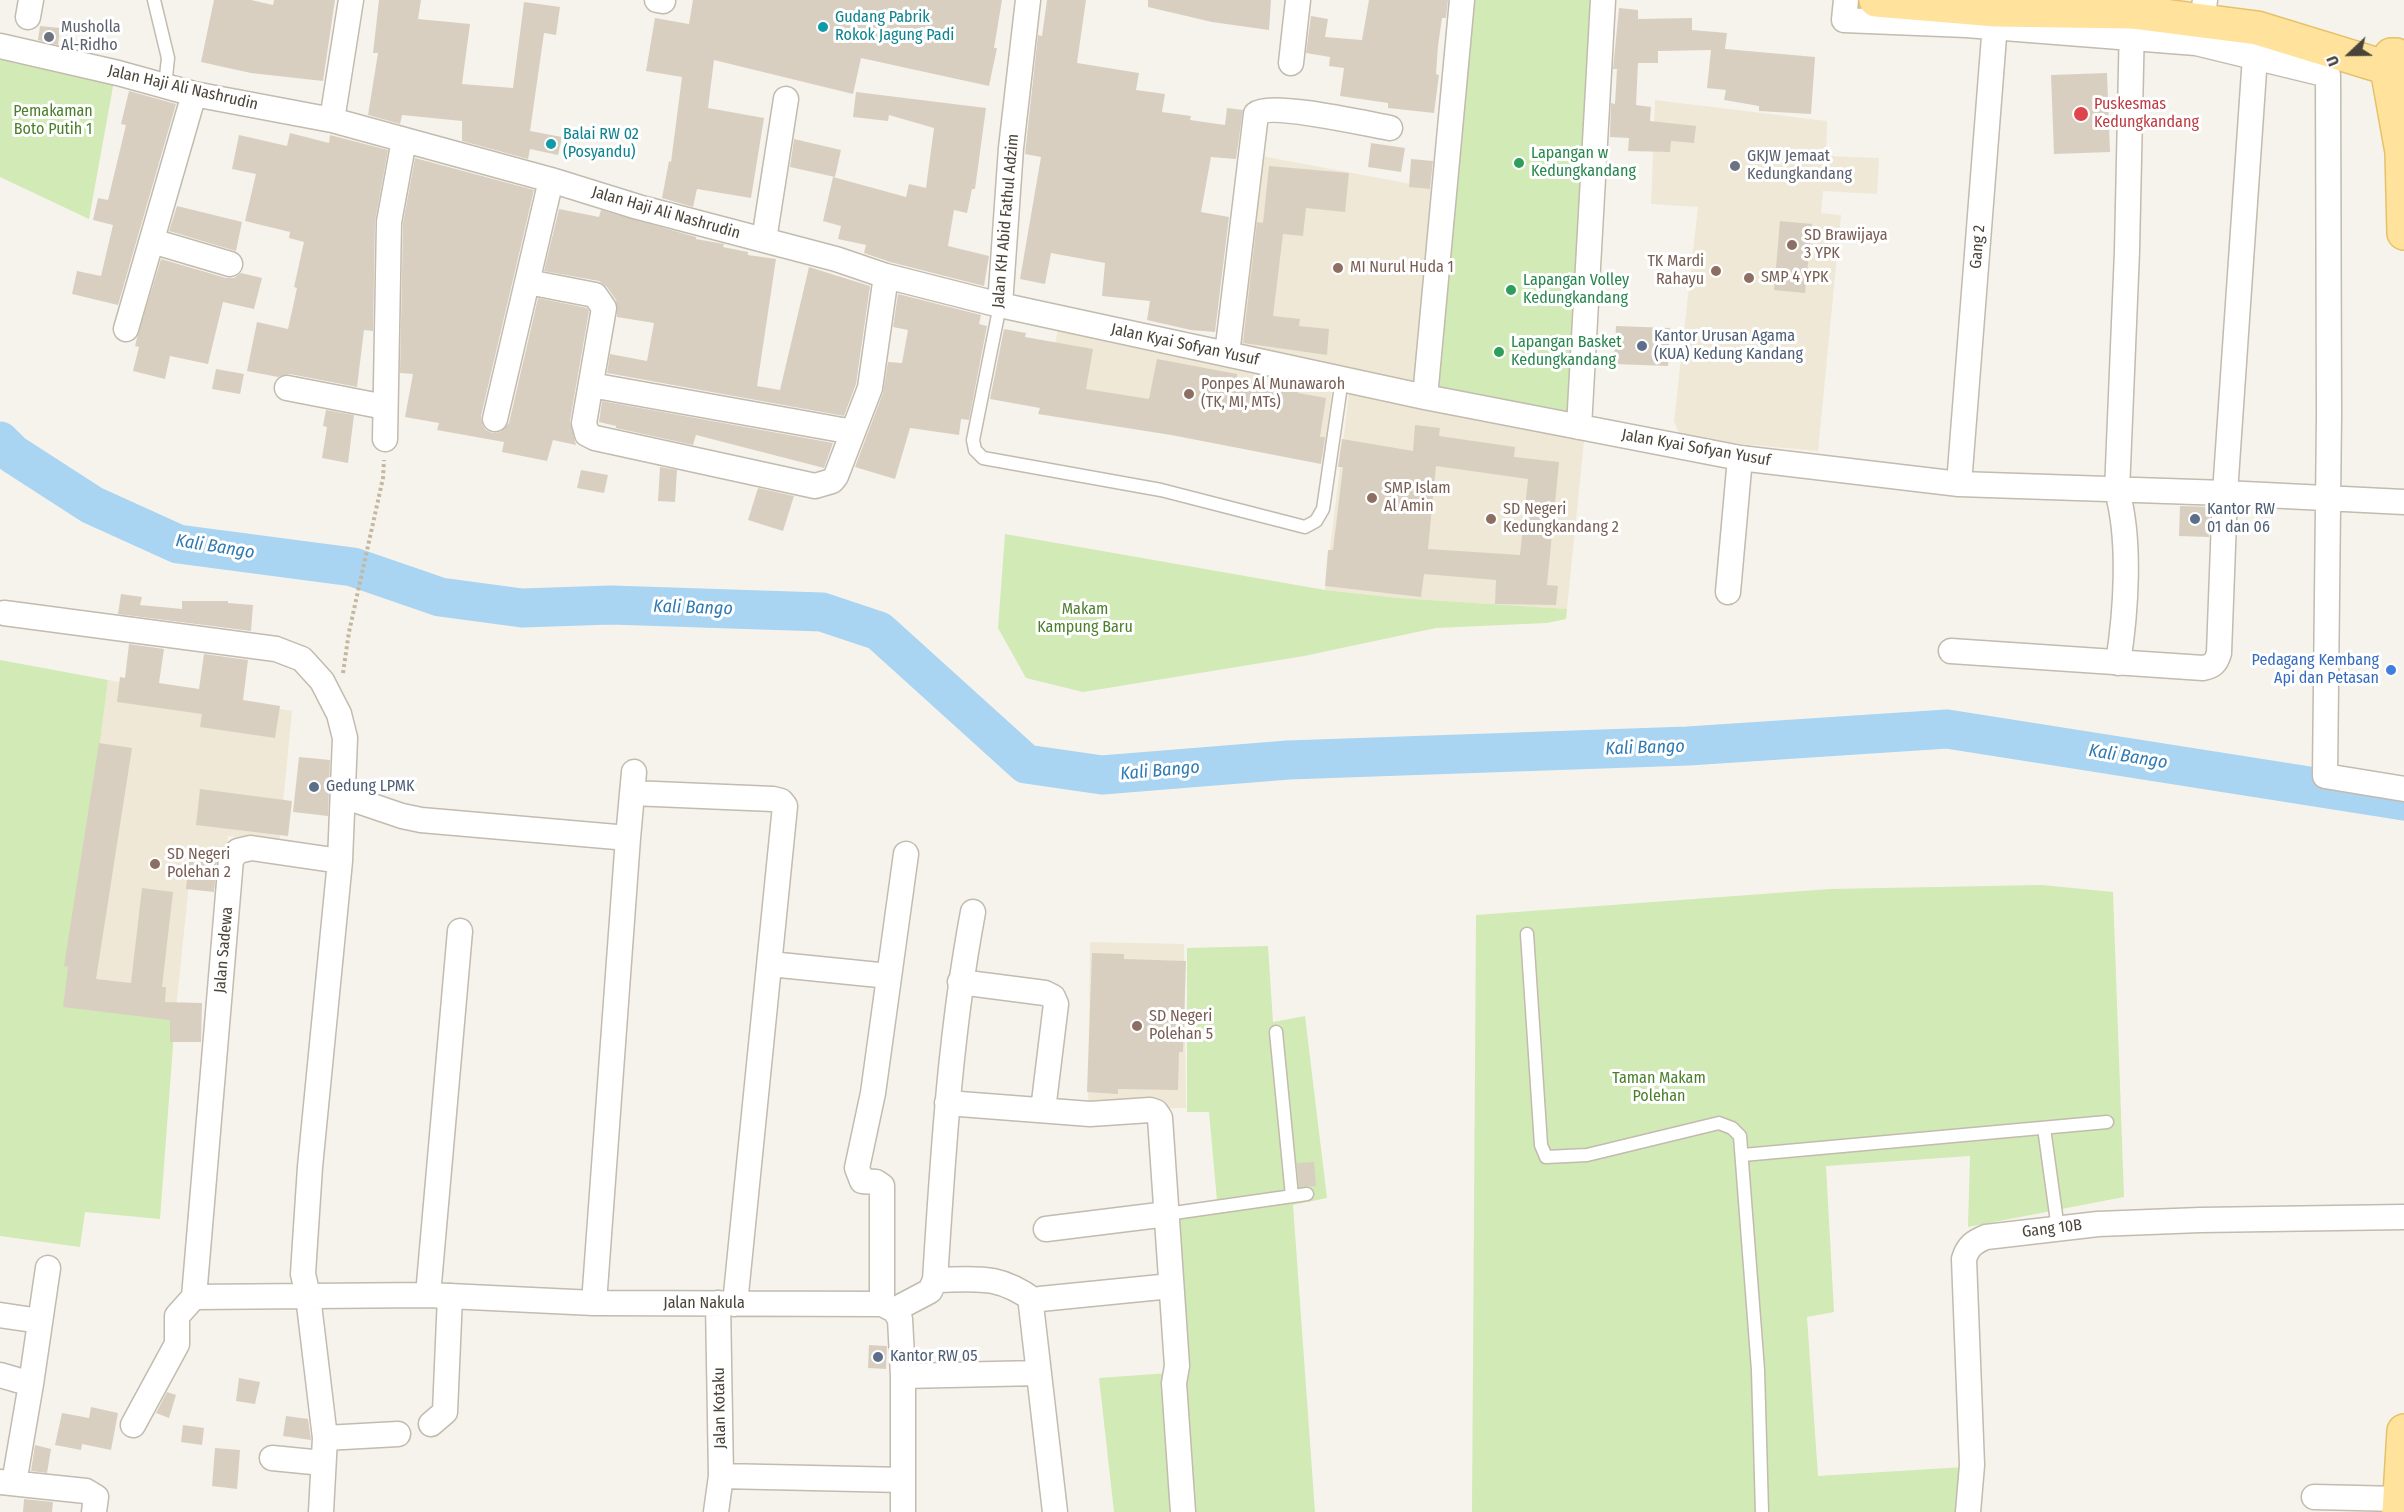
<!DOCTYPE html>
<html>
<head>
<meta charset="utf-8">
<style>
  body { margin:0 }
  #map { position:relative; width:2404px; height:1512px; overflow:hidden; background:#f6f3ec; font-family:"Fira Sans Condensed",sans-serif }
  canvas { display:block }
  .north { position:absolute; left:2320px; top:24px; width:60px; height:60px; -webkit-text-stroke:4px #fff; paint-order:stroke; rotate:248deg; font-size:16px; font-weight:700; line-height:24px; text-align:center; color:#4b4439 }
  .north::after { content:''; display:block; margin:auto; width:21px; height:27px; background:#4b4439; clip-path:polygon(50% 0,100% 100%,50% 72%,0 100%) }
</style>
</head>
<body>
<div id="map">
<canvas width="2404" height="1512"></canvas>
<div class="north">U</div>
</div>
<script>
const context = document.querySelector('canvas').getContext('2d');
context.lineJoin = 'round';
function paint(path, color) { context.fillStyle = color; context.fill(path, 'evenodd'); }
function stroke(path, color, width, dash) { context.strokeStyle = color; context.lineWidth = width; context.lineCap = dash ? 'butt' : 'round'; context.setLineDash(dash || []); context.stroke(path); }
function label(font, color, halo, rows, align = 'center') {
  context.font = font + ' "Fira Sans Condensed",sans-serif'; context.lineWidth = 6; context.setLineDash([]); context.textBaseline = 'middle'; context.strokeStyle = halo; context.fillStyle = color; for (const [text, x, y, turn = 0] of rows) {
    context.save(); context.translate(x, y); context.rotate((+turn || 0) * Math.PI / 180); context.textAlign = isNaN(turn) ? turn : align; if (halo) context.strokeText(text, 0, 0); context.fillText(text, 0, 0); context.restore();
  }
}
paint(new Path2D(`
  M1655,100L1827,121L1826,156L1879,158L1877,194L1823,191L1821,213L1841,215L1818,451L1686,439L1678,431L1674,421L1698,207L1651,204Z
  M1256,155L1438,189L1422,385L1236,348Z
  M1058,328L1333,382L1324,458L1045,406Z
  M1349,393L1584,441L1567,609L1398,598L1325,590Z
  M108,680L292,711L279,844L228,836L224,889L189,884L175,1019L67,1002Z
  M1090,942L1184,944L1186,1108L1088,1109Z`), '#efe8d6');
paint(new Path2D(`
  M1472,0H1593L1568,413L1436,386Z
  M0,52L114,81L89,219L0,177Z
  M1005,534L1325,590L1398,598L1567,609L1566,619L1547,623L1436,628L1304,656L1083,692L1026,678L998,628Z
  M0,660L108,680L67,1002L175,1019L160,1219L85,1212L80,1247L0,1236Z
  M2042,885L2113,892L2124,1197L1968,1227L1970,1156L1826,1166L1834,1312L1807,1317L1818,1476L1964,1467L1959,1512H1472L1476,915L1830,889Z
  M1268,946L1273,1022L1305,1016L1327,1198L1293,1205L1315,1512H1114L1099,1378L1182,1372L1174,1220L1218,1212L1209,1112H1187V948Z`), '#d2eab5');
stroke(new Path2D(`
  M0,441L13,454L92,505L178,544L353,567L440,597L522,608L611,605L822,612L879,631L1026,764L1102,775L1288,760L1688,746L1947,729L2404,801`), '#a9d4f2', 39);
paint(new Path2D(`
  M214,0H251L273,5L274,0H335L323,81L251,73L201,62Z
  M379,0H421L418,19L470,24L462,84L513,88L524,2L560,7L556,35L544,33L530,131L562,137L558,155L530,149L528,159L462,141V121L402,115L400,124L368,115L378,53H373Z
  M693,0H1002L994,48H997L989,86L861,58L853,94L714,60L708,108L764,118L751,198L697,189L693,207L662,198L669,161L671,162L682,77L646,71L655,18L689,24Z
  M1047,0H1086L1077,63L1139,73L1136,90L1165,94L1162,112L1191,116L1190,120L1225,125L1227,108L1243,110L1236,159L1211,157L1201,212L1229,217L1215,332L1191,330L1147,320L1150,301L1102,296L1105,263L1051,253L1045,284L1020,279L1041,157L1025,154L1038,35L1042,36Z
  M1148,0H1271L1269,30L1212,22L1148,7Z
  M1369,0H1448L1446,18H1442L1438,46L1436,74L1439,75L1434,113L1388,108V103L1340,96L1344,68L1329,66L1330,57L1306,53L1311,16L1328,19L1325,37L1362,40Z
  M1619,8L1638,10V19L1692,18V30L1727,33L1725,49L1815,57L1811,114L1759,111V106L1724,100L1726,90L1707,88L1711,50L1658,51V63H1638L1636,105L1651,107L1650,121L1696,126L1694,143L1671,141L1670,152L1628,151L1629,138L1610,137L1611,103L1615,104L1617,69H1613Z
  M40,26L60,28L58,45L38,40Z
  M2107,73L2110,152L2054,154L2051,75Z
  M129,91L176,104L118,305L72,294L77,271L101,276L113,225L93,220L98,198L108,200L126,125L121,124Z
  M856,92L986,108L975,189H972L967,213L954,210L948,246L989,256L984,286L890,262L864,253L866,245L838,239L841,226L823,221L833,177L906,197L909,184L926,188L934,128L889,115L888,121L853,117Z
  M290,133L329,143L330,135L388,150L375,222L373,331L364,330L357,387L290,374L278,377L247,371L257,322L288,329L297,288L294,287L304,242L289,238L290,232L245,221L256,174L232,169L239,135L287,146Z
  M794,139L841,150L835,177L790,167Z
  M1371,143L1405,148L1401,172L1368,167Z
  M415,158L534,190L481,416L482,424L486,430L492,433L500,432L509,423L538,298L587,308L589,311L570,421L576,445L553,440L547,461L502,452L504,442L437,430L439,423L405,417L413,374L400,373L403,223Z
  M1411,159L1433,161L1430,189L1409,187Z
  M1269,166L1349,173L1345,212L1306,208L1303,236L1283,234L1273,316L1300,319L1299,326L1329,329L1327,355L1243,343L1257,222L1263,223Z
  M177,206L242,222L236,251L169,231Z
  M559,209L599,217L601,210L696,237V239L724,244L723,247L748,252V255L776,259L757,386L780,390L809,267L870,286L856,384L844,416L607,373L610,354L647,361L654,323L617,317L616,300L607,287L599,281L544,271Z
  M1780,221L1812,224L1805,293L1774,290Z
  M161,259L226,278H234L241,273L262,278L254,309L223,302L208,364L170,356L165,379L133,371L139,347L135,346L137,338Z
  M898,294L981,315L979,324L987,326L969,420L961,419L959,435L910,428L895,479L855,467L883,393L888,362L902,363L908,330L893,327Z
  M1616,326L1670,328L1668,366L1614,364Z
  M1004,329L1026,333L1025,337L1093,349L1086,389L1149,399L1157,359L1237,374V377L1298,391V393L1326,398L1320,437H1325L1321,464L1171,435L1038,414L1040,408L990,399Z
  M216,369L244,374L240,394L212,389Z
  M602,401L833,443L824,468L696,435L693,445L616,428V426L599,422Z
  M326,410L354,415L348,463L322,458L327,427L323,426Z
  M1415,425L1440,428L1439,436L1515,447L1514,457L1559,462L1547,585L1558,586L1556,605L1495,604L1496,580L1424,574L1421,597L1325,586L1328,550H1333L1343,467H1338L1342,439L1413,451ZM1436,466L1528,479L1520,555L1428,549Z
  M660,467L677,470L675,502L658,501Z
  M581,470L608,475L604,493L577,488Z
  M758,488L794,496L783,531L748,520Z
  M2180,506L2210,507L2209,537L2179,536Z
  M121,594L142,597L140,605L182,609V601H228V603L253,605L251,631L118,614Z
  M129,644L164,649L159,683L199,689L204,654L248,660L243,700L280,706L275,738L200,727L202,714L117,702L120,677L125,678Z
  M99,743L132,748L96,979L131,983L142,888L173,892L162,987H166L165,1002L202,1003L201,1042H170V1020L63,1007L68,967L64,966Z
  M299,757L330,760L328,816L293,812Z
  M200,789L292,801L288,836L196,825Z
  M189,857L217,860L214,892L186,889Z
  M1092,953L1124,954V959L1186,961L1183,1052H1179L1178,1090L1118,1089V1094L1087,1092Z
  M1314,1162L1316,1186L1299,1187L1297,1163Z
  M869,1345L887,1346L886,1369L868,1368Z
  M239,1378L260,1382L255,1404L236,1401Z
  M167,1392L176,1395L169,1418L156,1413Z
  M91,1407L118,1413L111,1450L82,1444L81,1450L55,1445L62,1413L89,1418Z
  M286,1416L308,1419L311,1440L283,1436Z
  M183,1425L204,1428L202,1445L181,1442Z
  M35,1445L51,1449L47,1473L31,1471Z
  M215,1448L240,1450L237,1489L212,1486Z
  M24,1499L53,1502L52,1512H23Z`), '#d8cfc1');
const service = new Path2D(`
  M154,0L168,58L165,86
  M1000,305L973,440L975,450L983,458L1161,490L1305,527L1316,521L1323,509L1342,379
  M1527,934L1541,1145L1546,1157L1587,1155L1719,1123L1732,1128L1740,1136L1758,1370L1762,1512
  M1276,1032L1292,1196
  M2044,1128L2058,1229
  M1743,1155L2107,1122
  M1167,1214L1307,1194`);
const minor = new Path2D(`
  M657,0L663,1
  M1846,0L1844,20L1966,25L2196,43L2328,75L2329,415L2325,776L2404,789
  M28,17L31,0
  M2202,22L2205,0
  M0,46L118,73L194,94L332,120L551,180L638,207L836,259L886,276L1000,305L1425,397L1740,458L1959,484L2225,493L2404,502
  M1291,63L1298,0
  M332,120L351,0
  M764,240L786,99
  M152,241L230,264
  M528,282L595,295L604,308L584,423L587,434L595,438L815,486L832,481L836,476L870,388L886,276
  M1000,305L1011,148L1028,0
  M126,329L194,94
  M1227,354L1256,114C1271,102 1367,124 1390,128
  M591,385L853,432
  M287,388L385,407
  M1425,397L1462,0
  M495,419L551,180
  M1579,427L1603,0
  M385,439L389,222L404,140
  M1959,484L1996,11
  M1728,592L1740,458
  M4,613L276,649L302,659L322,681L339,714L345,738L340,861L310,1167L304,1258L303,1274L308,1296L325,1438L321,1512
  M1951,651L2203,668C2213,666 2216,663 2219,653L2225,493L2256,42
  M2118,663C2126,612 2131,540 2117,491L2127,251L2132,22
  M632,793L773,799L781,801L785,806L735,1304
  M343,796L402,816L421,820L628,838
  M770,964L889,976
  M960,982L1045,993L1053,997L1056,1004L1043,1110
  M947,1103L1090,1114L1150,1110L1156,1112L1160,1118L1177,1366L1174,1383L1183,1512
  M1046,1229L1167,1214
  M935,1280C978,1279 998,1274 1035,1301
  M428,1295L460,931
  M194,1297L428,1295L594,1303L882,1304L894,1310L900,1319L903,1376V1512
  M194,1297L231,859L238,851L251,848L340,861
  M594,1303L628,838L634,772
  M882,1304V1186L876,1182L862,1181L857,1168L873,1093L906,854
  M894,1310L930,1291L935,1280C943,1156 950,1034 973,912
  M0,1315L40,1321
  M0,1375L31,1384L14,1483
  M903,1376L1039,1373
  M31,1384L48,1268
  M431,1424L445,1412L450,1296
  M133,1425L177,1344V1316L194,1297
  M325,1438L398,1434
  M272,1458L323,1463
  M721,1476L903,1480
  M0,1482L86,1491L96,1497L94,1512
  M2314,1497L2400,1499
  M716,1512L721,1476L718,1303
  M1055,1512L1031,1305L1040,1299L1171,1286
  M1968,1512L1972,1465L1964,1259C1968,1246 1974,1242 1986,1237L2098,1224L2200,1220L2404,1217`);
const primary = new Path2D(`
  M1876,0L1996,10L2132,12L2257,28L2404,73
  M2396,55H2391L2387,68L2402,152L2404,233
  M2399,1512L2404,1431`);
stroke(service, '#c2bbae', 15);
stroke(minor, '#c2bbae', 27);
stroke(primary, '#e6c16a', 36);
stroke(new Path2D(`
  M343,673L349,632L383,478L384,460`), '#c4b79f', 4, [3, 3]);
stroke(service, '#fff', 12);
stroke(minor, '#fff', 24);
stroke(primary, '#ffe39c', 33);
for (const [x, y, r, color] of [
  [823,27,6,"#0f9aa8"],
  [49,37,6,"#6b7280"],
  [2081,114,8,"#e0444e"],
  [551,144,6,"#0f9aa8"],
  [1519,163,6,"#2e9e5b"],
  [1735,166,6,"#6b7280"],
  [1792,245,6,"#8d6e63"],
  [1338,268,6,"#8d6e63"],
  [1716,271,6,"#8d6e63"],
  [1749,278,6,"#8d6e63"],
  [1511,290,6,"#2e9e5b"],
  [1642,346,6,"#5c6f8a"],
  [1499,352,6,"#2e9e5b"],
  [1189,394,6,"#8d6e63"],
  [1372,498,6,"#8d6e63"],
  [1491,519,6,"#8d6e63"],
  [2195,519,6,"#5c6f8a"],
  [2391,670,6,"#3f7fe0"],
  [314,787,6,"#5c6f8a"],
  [155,864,6,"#8d6e63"],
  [1137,1026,6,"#8d6e63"],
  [878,1357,6,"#5c6f8a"]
]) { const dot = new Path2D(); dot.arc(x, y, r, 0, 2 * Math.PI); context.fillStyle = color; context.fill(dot); stroke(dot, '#fff', 2); }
label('16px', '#0d838f', '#fff', [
  ["Gudang Pabrik",835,18],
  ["Rokok Jagung Padi",835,36],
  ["Balai RW 02",563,135],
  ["(Posyandu)",563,153]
], 'left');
label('16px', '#5b616d', '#fff', [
  ["Musholla",61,28],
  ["Al-Ridho",61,46],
  ["GKJW Jemaat",1747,157],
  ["Kedungkandang",1747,175]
], 'left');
label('16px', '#4b4439', '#fff', [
  ["Jalan Haji Ali Nashrudin",183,88,13],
  ["Jalan Haji Ali Nashrudin",666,213,16],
  ["Jalan KH Abid Fathul Adzim",1006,221,-85],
  ["Gang 2",1978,247,-85],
  ["Jalan Kyai Sofyan Yusuf",1185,345,12],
  ["Jalan Kyai Sofyan Yusuf",1696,448,10],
  ["Jalan Sadewa",224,950,-85],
  ["Gang 10B",2052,1229,-7],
  ["Jalan Nakula",704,1304],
  ["Jalan Kotaku",720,1408,-91]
]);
label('16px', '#be3a42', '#fff', [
  ["Puskesmas",2094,105],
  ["Kedungkandang",2094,123]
], 'left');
label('16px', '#4a7f2a', '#fff', [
  ["Pemakaman",53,112],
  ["Boto Putih 1",53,130],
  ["Makam",1085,610],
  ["Kampung Baru",1085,628],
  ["Taman Makam",1659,1079],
  ["Polehan",1659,1097]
]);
label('16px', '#27864d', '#fff', [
  ["Lapangan w",1531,154],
  ["Kedungkandang",1531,172],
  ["Lapangan Volley",1523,281],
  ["Kedungkandang",1523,299],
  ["Lapangan Basket",1511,343],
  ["Kedungkandang",1511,361]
], 'left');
label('16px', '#785e54', '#fff', [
  ["SD Brawijaya",1804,236],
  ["3 YPK",1804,254],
  ["TK Mardi",1704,262,"right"],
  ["Rahayu",1704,280,"right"],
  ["MI Nurul Huda 1",1350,268],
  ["SMP 4 YPK",1761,278],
  ["Ponpes Al Munawaroh",1201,385],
  ["(TK, MI, MTs)",1201,403],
  ["SMP Islam",1384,489],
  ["Al Amin",1384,507],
  ["SD Negeri",1503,510],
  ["Kedungkandang 2",1503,528],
  ["SD Negeri",167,855],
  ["Polehan 2",167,873],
  ["SD Negeri",1149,1017],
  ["Polehan 5",1149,1035]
], 'left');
label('16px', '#4e5e75', '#fff', [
  ["Kantor Urusan Agama",1654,337],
  ["(KUA) Kedung Kandang",1654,355],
  ["Kantor RW",2207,510],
  ["01 dan 06",2207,528],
  ["Gedung LPMK",326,787],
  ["Kantor RW 05",890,1357]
], 'left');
label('16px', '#366cbe', '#fff', [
  ["Pedagang Kembang",2379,661],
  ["Api dan Petasan",2379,679]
], 'right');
label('italic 18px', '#2e7ab2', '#fff', [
  ["Kali Bango",215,547,9],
  ["Kali Bango",693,608,2],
  ["Kali Bango",1645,748,-2],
  ["Kali Bango",2128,757,9],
  ["Kali Bango",1160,771,-5]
]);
</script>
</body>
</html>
